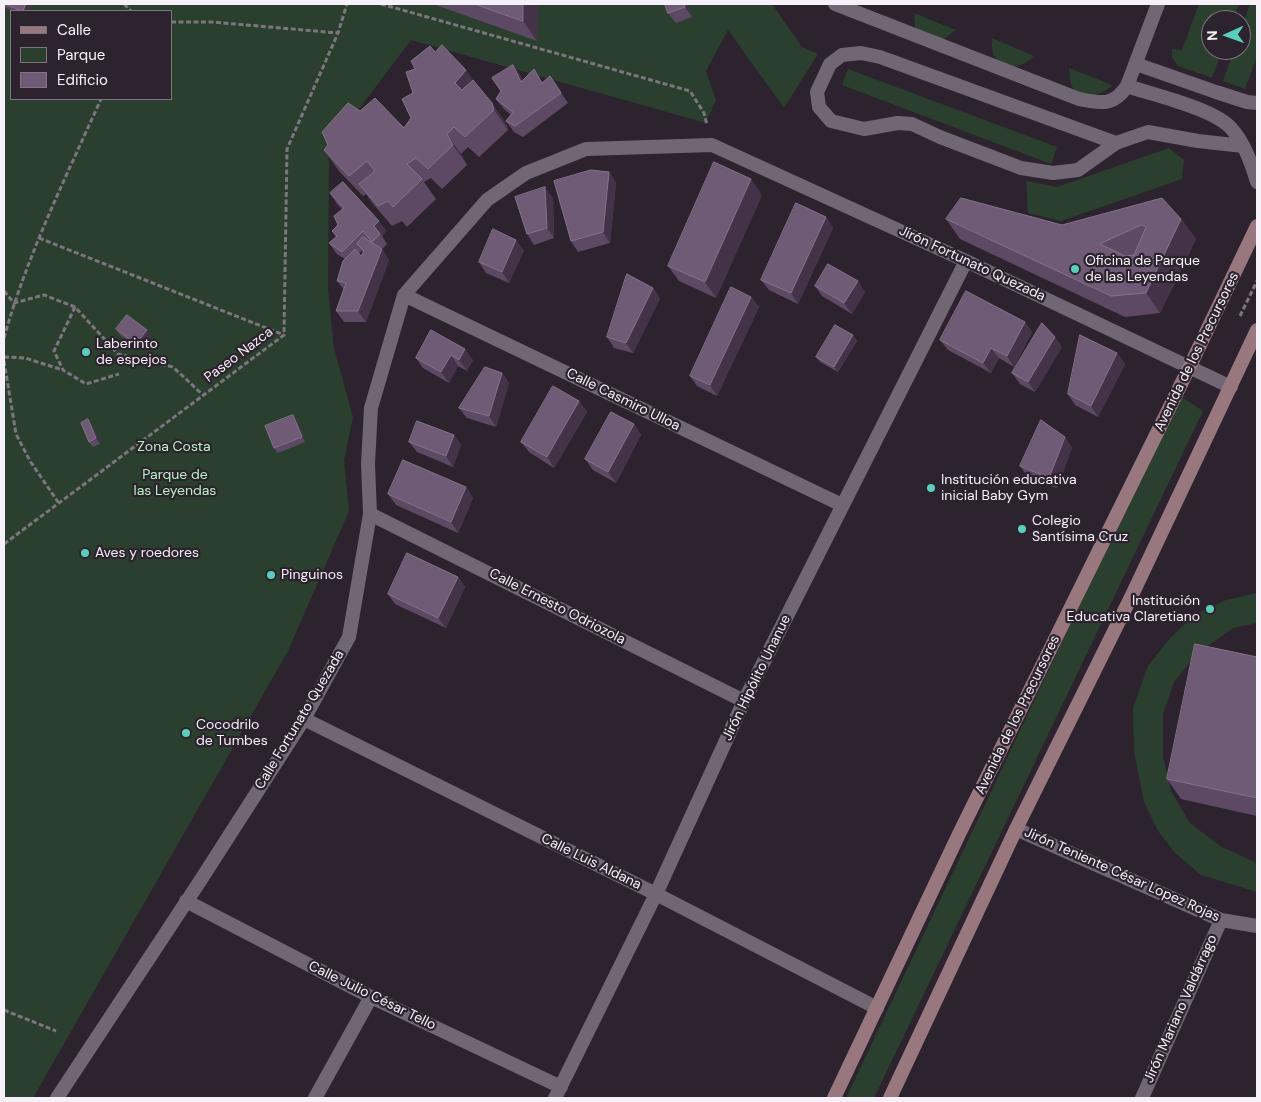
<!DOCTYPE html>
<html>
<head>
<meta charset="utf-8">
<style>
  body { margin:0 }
  #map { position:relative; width:1261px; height:1102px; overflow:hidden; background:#2c232e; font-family:"DM Sans",sans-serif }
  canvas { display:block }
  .frame { position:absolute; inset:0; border:5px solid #f6f0f8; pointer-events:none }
  .legend { position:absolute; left:10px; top:10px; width:162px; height:90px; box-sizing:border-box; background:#2c232e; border:1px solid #7d757f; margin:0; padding:6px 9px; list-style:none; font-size:15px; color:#f6f0f8 }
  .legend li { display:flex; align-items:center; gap:10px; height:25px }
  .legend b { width:25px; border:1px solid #7d757f }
  .north { position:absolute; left:1201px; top:10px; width:50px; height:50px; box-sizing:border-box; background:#2c232e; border:1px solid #7d757f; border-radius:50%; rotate:268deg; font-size:14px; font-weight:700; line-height:20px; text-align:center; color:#f6f0f8 }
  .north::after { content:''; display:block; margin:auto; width:18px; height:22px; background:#5bcebb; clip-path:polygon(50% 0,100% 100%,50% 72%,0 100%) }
</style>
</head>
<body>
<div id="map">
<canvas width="1261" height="1102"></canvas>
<div class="frame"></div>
<ul class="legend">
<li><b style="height:6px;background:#98777f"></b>Calle</li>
<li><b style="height:14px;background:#2a3f2e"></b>Parque</li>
<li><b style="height:14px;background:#6f5b75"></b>Edificio</li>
</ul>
<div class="north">N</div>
</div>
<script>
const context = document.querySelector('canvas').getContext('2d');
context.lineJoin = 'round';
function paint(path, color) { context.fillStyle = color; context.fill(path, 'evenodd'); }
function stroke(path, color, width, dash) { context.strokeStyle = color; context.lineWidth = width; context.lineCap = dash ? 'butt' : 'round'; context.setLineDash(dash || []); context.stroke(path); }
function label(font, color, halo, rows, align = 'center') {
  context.font = font + ' "DM Sans",sans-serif'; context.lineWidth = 4.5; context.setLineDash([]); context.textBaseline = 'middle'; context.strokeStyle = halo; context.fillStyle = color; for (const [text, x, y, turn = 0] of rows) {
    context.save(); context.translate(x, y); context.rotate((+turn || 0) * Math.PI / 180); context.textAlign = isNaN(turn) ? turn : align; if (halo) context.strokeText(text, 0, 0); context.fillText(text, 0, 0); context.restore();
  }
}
paint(new Path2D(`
  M4,4H772L802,47L818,54L784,108L728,30L706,71L716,100L706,123L411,40L329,149L328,288L334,348L353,417L344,460L349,511L288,651L33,1098H4ZM11,11H171V99H11Z
  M1199,4H1239L1233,20H1211V50H1222L1212,78L1178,66L1172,57V49L1182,50Z
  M1250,4H1257V56L1245,89L1223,81L1234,50H1241V30Z
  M914,13L956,30L942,40L918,34L915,26Z
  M992,38L1034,56C1024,67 1006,72 996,58C991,53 992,45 992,38Z
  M1069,68L1112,85C1102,96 1083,101 1073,88C1069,82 1070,74 1069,68Z
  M848,69L1057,147L1051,164L842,85Z
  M1169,148L1184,160L1182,179L1061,221L1028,213L1026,181L1057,187Z
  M1179,395L1203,411L874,1098H846Z
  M1257,593V623L1233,628L1197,654L1174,682L1163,714V757L1171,791L1190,823L1220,846L1257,863V892L1201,875L1175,853L1158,831L1144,802L1134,752L1133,708L1148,666L1171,637L1194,615L1226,600Z`), '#2a3f2e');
stroke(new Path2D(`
  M124,4L131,11
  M381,4L690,91L704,113L707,125
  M171,22H212L338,33
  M39,238L284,335
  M4,291L14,303L44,295L75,307L118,354L173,367L203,395
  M75,307L54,351L63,370L86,384L119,374
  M1240,316L1257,281
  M4,338C27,255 66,177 101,99
  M4,357L25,358L63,370
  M4,361L16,434L30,461L58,502
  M4,544L284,335L287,149L338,33L347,4
  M4,1010L56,1031`), '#7c757e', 3, [5, 2.5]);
stroke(new Path2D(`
  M835,4L1079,99C1101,103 1113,107 1127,86L1158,4
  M1136,64L1216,92L1247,102L1257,103
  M1127,86C1154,95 1211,108 1230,127C1244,142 1251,162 1257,182
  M1116,143L880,57L861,53L842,55L830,64L817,92L819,107L831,121L864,129L898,123L912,124L940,137L1021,168L1053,173L1078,170L1116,143L1148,132L1198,141L1243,146`), '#716673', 14);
stroke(new Path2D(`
  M404,295L842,505
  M370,514L744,701
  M304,719L656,894L877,1008
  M1016,829L1221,920L1257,926
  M186,901L371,997L561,1087
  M57,1098L202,878L304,719L349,637L370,514L368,464L371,408L404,295L487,200L526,173L586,149L712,145L966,261L1231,387
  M315,1098L371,997
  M555,1098L656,894L744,701L966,261
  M1142,1098L1221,920`), '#716673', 14);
stroke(new Path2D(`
  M834,1098L959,834L1189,368L1257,226
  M890,1098L1016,829L1133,593L1257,330`), '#98777f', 14);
paint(new Path2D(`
  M4,4H32L29,11H13L4,7Z
  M433,4H538L537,41Z
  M665,4H687L692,17L676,23L668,13Z
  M435,52L473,80L506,123L508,130L479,157L468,147L461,154L467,165L442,189L431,178L424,182L436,199L407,227L402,221L392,226L373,204L366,194L363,196L339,171L324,150L360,111L404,128L411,118L415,69Z
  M513,65L520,75L522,80L543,82L550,76L568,103L523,137L514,132L506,121L511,115L504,109L496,99L501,91L492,78Z
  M609,172L616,183L610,243L578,252L571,241Z
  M330,193L379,221L386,231L382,236L387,244L382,249L389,260L366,322H344L336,311L344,290L337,281L345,259L337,254L329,243L336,237L332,231L338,225L342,209L337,204ZM362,251L363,252L361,256L359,253Z
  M762,195L716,298L679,281L668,266Z
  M553,198L554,238L534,245L527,234Z
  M826,217L833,228L798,304L769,290L761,280Z
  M946,219L1062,225L1181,219L1196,239L1160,313L1125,317L960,239Z
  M524,250L509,283L486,273L479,262Z
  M815,286L865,292L852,314L822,296Z
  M653,288L660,298L633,353L614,348L607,337Z
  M751,297L759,307L717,396L697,386L690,376Z
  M1025,322L1032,332L1014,367L999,358L991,373L948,350L940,340Z
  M116,329L151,335L140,350L119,334Z
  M431,330L473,360L467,371L458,366L449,383L423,368L416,358Z
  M853,335L857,341L838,372L820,362L816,357Z
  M1062,347L1035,392L1020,384L1012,373Z
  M1117,353L1125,364L1098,417L1075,405L1068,394Z
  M502,373L509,383L496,427L467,418L459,408Z
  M579,401L587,412L554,468L529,452L521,442Z
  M88,419L92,424L100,444L93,447L89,442Z
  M297,420L305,442L278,453L274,448Z
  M634,424L641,435L616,483L593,470L585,459Z
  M454,435L461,445L453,467L417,452L409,442Z
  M1065,437L1072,448L1057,488L1028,477L1020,466Z
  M466,487L473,498L458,533L396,505L388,494Z
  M458,577L465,587L446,628L395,604L388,594Z
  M1257,657V816L1181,799L1167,779Z`), '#5e4965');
paint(new Path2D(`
  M26,4H32L29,11H23Z
  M523,4H538L537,41L523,21Z
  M684,4H687L692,17L685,7Z
  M513,65L520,75L528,92L521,82Z
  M466,70L480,90L469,103L455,83Z
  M550,76L558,86L568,103L561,93Z
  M492,103L506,123L508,130L494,110Z
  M447,134L461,154L467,165L453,145Z
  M609,172L616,183L610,243L603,232Z
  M751,179L762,195L716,298L705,282Z
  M545,187L553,198L554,238L547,228Z
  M826,217L833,228L798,304L791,293Z
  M1181,219L1196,239L1160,313L1146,293Z
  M379,221L386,231L382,236L374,226Z
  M516,240L524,250L509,283L502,272Z
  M382,249L389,260L366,322L358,311Z
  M858,281L865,292L852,314L844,303Z
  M653,288L660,298L633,353L626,343Z
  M751,297L759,307L717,396L710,385Z
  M1025,322L1032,332L1014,367L1007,356Z
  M147,330L151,335L140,350L136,344Z
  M853,335L857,341L838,372L834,367Z
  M1055,337L1062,347L1035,392L1028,382Z
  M991,348L999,358L991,373L983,363Z
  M465,349L473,360L467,371L459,360Z
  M1117,353L1125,364L1098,417L1091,406Z
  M451,355L458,366L449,383L441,372Z
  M502,373L509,383L496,427L489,416Z
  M579,401L587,412L554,468L547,457Z
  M293,415L297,420L305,442L302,437Z
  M88,419L92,424L100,444L96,438Z
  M634,424L641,435L616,483L608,472Z
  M454,435L461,445L453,467L446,456Z
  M1065,437L1072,448L1057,488L1049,478Z
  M466,487L473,498L458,533L451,522Z
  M458,577L465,587L446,628L438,618Z`), '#433248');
const building = new Path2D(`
  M5,4H26L23,11Z
  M475,4H523V21Z
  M665,4H684L685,7L668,13Z
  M442,45L466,70L455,83L462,90L473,80L492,103L494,110L465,137L454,127L447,134L453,145L428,169L416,158L407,164L422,179L393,207L388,201L378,206L359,184L375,171L367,161L349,176L324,150L328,145L322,132L348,103L360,111L375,98L404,128L411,118L402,99L413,93L406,72L415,69L411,61L430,46L435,52Z
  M513,65L521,82L534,69L542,83L550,76L561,93L515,126L506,121L513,112L496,99L501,91L492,78Z
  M714,162L751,179L705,282L668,266Z
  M591,170L609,172L603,232L571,241L554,181Z
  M343,182L379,221L374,226L380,234L372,242L363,231L342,252L329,243L337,236L332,231L338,225L334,216L344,208L330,193Z
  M545,187L547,228L527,234L515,197Z
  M961,198L1062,225L1162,198L1181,219L1146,293L1111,296L946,219ZM1142,225L1146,227L1134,255L1125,256L1100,244Z
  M796,203L826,217L791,293L761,280Z
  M493,229L516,240L502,272L479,262Z
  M363,237L382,249L358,311H336L346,283L337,281L343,261L355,249L361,256L364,251L357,244Z
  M828,264L858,281L844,303L815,286Z
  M627,274L653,288L626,343L607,337Z
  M731,287L751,297L710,385L690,376Z
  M966,291L1025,322L1007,356L991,348L983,363L940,340Z
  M127,315L147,330L136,344L116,329Z
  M1042,323L1055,337L1028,382L1012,373Z
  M835,325L853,335L834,367L816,357Z
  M431,330L465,349L459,360L451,355L441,372L416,358Z
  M1080,335L1117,353L1091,406L1068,394Z
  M485,367L502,373L489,416L459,408Z
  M553,386L579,401L547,457L521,442Z
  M611,412L634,424L608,472L585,459Z
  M293,415L302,437L274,448L265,426Z
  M88,419L96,438L89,442L81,423Z
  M1041,420L1065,437L1049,478L1020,466Z
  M417,421L454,435L446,456L409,442Z
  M403,460L466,487L451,522L388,494Z
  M407,553L458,577L438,618L388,594Z
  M1195,644L1257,657V798L1167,779Z`);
paint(building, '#6f5b75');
stroke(building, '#847289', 1);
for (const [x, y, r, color] of [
  [1075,269,5,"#5bcebb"],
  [86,352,5,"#5bcebb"],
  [931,488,5,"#5bcebb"],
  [1022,529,5,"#5bcebb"],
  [85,553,5,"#5bcebb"],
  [271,575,5,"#5bcebb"],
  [1210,609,5,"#5bcebb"],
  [186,733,5,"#5bcebb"]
]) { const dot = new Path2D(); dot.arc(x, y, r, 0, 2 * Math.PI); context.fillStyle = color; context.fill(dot); stroke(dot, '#2c232e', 2); }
label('14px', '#f6f0f8', '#2c232e', [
  ["Oficina de Parque",1085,261],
  ["de las Leyendas",1085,277],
  ["Laberinto",96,344],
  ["de espejos",96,360],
  ["Institución educativa",941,480],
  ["inicial Baby Gym",941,496],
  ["Colegio",1032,521],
  ["Santísima Cruz",1032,537],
  ["Aves y roedores",95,553],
  ["Pinguinos",281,575],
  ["Institución",1200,601,"right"],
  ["Educativa Claretiano",1200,617,"right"],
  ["Cocodrilo",196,725],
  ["de Tumbes",196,741]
], 'left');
label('14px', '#f6f0f8', '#2c232e', [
  ["Jirón Fortunato Quezada",972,264,25],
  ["Avenida de los Precursores",1197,352,-64],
  ["Paseo Nazca",239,355,-37],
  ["Calle Casmiro Ulloa",623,400,26],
  ["Calle Ernesto Odriozola",557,607,27],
  ["Jirón Hipólito Unanue",757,678,-64],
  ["Avenida de los Precursores",1018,715,-64],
  ["Calle Fortunato Quezada",300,720,-59],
  ["Calle Luis Aldana",591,862,26],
  ["Jirón Teniente César Lopez Rojas",1122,875,24],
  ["Calle Julio César Tello",372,996,26],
  ["Jirón Mariano Valdárrago",1181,1009,-66]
]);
label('14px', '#b7f2c2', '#2c232e', [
  ["Zona Costa",174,447],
  ["Parque de",175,475],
  ["las Leyendas",175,491]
]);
</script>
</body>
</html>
